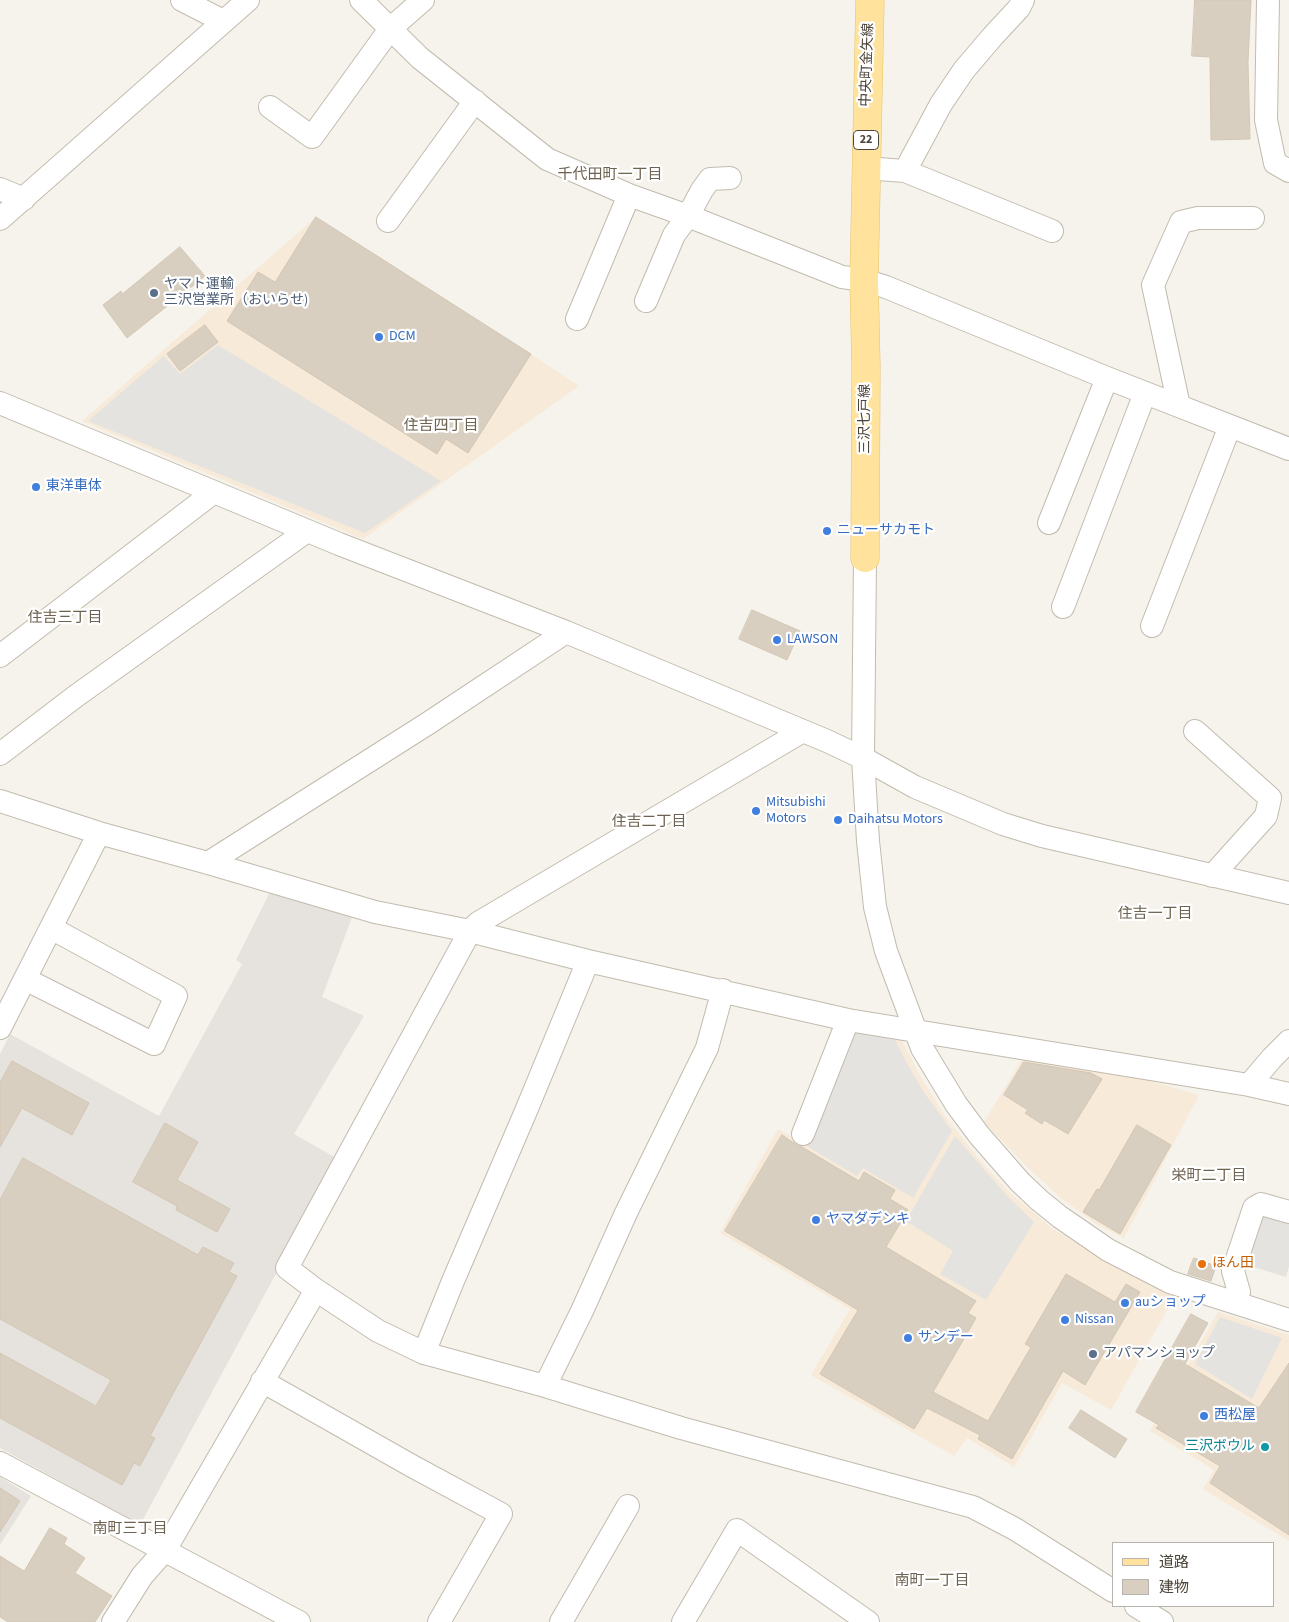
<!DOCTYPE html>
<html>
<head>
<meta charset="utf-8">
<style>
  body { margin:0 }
  #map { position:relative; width:1289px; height:1622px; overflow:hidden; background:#f6f3ec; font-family:"Source Sans 3","Noto Sans JP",sans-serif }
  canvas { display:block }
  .legend { position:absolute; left:1112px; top:1542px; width:162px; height:65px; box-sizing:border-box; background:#fff; border:1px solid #b7b4b0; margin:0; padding:6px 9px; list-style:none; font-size:15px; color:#4b4439 }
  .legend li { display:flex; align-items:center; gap:10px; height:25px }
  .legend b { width:25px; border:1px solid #b7b4b0 }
</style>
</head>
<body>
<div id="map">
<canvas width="1289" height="1622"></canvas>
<ul class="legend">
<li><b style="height:6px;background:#ffe39c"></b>道路</li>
<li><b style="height:14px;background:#d8cfc1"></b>建物</li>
</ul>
</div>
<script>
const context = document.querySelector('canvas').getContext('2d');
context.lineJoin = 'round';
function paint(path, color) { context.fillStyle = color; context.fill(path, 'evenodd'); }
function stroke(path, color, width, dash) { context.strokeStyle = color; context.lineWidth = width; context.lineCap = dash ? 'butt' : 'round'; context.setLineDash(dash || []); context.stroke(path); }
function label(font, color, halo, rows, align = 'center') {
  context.font = font + ' "Source Sans 3","Noto Sans JP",sans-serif'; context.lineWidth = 4.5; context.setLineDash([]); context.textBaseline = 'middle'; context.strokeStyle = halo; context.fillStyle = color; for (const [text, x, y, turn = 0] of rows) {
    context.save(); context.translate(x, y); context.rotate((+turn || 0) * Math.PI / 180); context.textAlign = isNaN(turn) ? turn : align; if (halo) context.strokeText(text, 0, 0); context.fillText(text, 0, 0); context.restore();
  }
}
paint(new Path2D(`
  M316,217L531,354L579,386L363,539L82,421Z
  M857,1023L898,1032L919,1074L945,1116L979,1159L1009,1192L1035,1214L1053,1229L1126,1272L1152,1286L1175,1296L1111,1410L1062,1383L1014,1467L967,1438L954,1456L811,1375L850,1309L720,1233L778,1129L806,1145Z
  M1030,1046L1199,1095L1124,1238L1099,1226L1061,1198L1027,1167L984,1122Z
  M1218,1312L1289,1335V1541L1203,1489L1214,1470L1150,1431Z`), '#f7ead8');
paint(new Path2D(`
  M272,888L354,912L322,997L364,1016L294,1134L338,1159L140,1525L0,1448V1054L10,1034L159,1116L242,964L236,960Z
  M0,1477L31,1496L0,1545Z`), '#e6e2dd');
paint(new Path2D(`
  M218,345L441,481L365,533L88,421L164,356L180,374Z
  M856,1029L893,1035L905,1060L925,1094L952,1131L913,1198L863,1168L857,1176L807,1146Z
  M955,1136L1008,1197L1034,1222L986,1300L940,1274L953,1251L906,1221Z
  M1254,1214L1289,1219V1266L1286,1277L1237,1262Z
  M1220,1317L1282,1338L1252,1399L1195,1364Z`), '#e5e3e0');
const building = new Path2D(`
  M1195,0H1251L1248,62L1250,139L1211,140L1210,57L1192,56Z
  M316,217L531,354L468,453L446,439L437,454L227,321L258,272L275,282Z
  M180,247L205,276L184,293L176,288L181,295L127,338L103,305L121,291L122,294Z
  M205,325L218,342L180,371L167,354Z
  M752,610L800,631L787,660L739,639Z
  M12,1061L89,1103L72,1135L22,1108L0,1147V1083Z
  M1024,1062L1091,1073L1102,1079L1068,1134L1044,1120L1042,1124L1025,1113L1028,1110L1004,1095Z
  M165,1123L198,1142L177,1180L230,1209L217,1232L176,1210L177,1206L133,1182Z
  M1137,1125L1171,1145L1120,1234L1083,1212L1097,1189L1099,1190Z
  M782,1135L798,1146L802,1147L859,1181L864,1172L895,1190L890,1199L908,1210L886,1247L976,1301L968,1313L976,1318L933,1392L988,1421L1031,1347L1025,1344L1066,1274L1115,1302L1126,1284L1140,1292L1085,1385L1063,1371L1012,1459L978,1439L980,1435L927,1408L914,1429L820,1374L858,1310L725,1231Z
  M23,1158L198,1255L203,1247L234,1263L229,1272L237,1276L150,1436L155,1438L140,1466L134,1463L122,1485L0,1418V1353L96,1406L111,1380L0,1319V1200Z
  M1194,1258L1216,1266L1211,1281L1188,1274Z
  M1191,1314L1208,1323L1185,1364L1259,1408L1289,1363V1535L1210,1483L1220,1466L1156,1428L1159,1425L1136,1412Z
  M1081,1410L1127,1439L1115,1458L1069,1428Z
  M0,1488L20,1501L0,1532Z
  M50,1528L67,1538L64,1544L85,1558L75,1573L112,1596L95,1622H8L0,1617V1556L24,1571Z`);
paint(building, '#d8cfc1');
stroke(building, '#d3c7b4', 1);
const minor = new Path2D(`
  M182,0L223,21
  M361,0L420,58L547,159L629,195L688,216L842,277L864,280L886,287L1107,378L1289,449
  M1268,0L1266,120L1275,163L1289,171
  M270,107L312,137L390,29L423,0
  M865,168L905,171L941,104L964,70L993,36L1019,8L1023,0
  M905,171L1052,231
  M0,189L24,199
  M0,219L248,0
  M388,221L475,101
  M646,301L674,235L688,216L702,190L710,179L730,178
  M577,319L629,195
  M0,403L339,544L566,632L827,741L863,758L868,841L875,907L886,951L922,1048L956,1104L979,1135L1020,1182L1039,1200L1060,1217L1108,1250L1170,1282L1289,1320
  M1179,406L1153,285L1181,222L1198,218H1253
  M1049,523L1107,378
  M865,558L863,758L915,787L1003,824L1042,836L1289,893
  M1063,607L1145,393
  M1152,626L1230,426
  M0,656L214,492
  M803,731L478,923L470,931L287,1268L316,1290L378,1331L424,1353L545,1386L681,1428L973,1507L1015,1529L1113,1591
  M1195,731L1270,798L1266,816L1212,876
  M0,754L76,696L307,531
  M0,801L99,833L208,863L375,912L470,931L588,961L848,1020L1249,1085L1289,1094
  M208,863L427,724L566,632
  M25,979L154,1044L176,996L51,928
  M0,1028L99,833
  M1249,1085L1272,1058L1289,1041
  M803,1134L848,1020
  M1235,1303L1239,1292L1233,1271L1254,1208L1261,1204L1289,1212
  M424,1353L453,1281L526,1111L588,961
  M262,1381L412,1466L501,1514L439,1622
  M545,1386L582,1311L626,1213L707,1048L723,990
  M0,1463L299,1622
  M1136,1606L1162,1622
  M113,1622L142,1576L165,1550L316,1290
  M561,1622L628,1506
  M683,1622L737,1530L868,1622`);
const major = new Path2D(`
  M865,558L866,367L864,280L870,0`);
stroke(minor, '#c2bbae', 24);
stroke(major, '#e6c16a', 29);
stroke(minor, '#fff', 22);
stroke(major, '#ffe39c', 28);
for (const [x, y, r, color] of [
  [154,293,5,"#5c6f8a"],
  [379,337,5,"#3f7fe0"],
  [36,487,5,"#3f7fe0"],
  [827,531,5,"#3f7fe0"],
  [777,640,5,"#3f7fe0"],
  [756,811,5,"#3f7fe0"],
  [838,820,5,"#3f7fe0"],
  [816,1220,5,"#3f7fe0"],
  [1202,1264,5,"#e8710a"],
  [1125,1303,5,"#3f7fe0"],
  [1065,1320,5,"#3f7fe0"],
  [908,1338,5,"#3f7fe0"],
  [1093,1354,5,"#5c6f8a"],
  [1204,1416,5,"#3f7fe0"],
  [1265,1447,5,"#0f9aa8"]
]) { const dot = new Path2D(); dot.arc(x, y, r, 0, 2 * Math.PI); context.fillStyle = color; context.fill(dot); stroke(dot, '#fff', 2); }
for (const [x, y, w] of [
  [866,140,25]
]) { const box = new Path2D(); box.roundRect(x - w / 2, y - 9.5, w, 19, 4); context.fillStyle = '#fff'; context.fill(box); stroke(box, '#4b4439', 1); }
label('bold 12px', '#4b4439', null, [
  ["22",866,140]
]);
label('14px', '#4b4439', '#fff', [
  ["中央町金矢線",868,65,-88],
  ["三沢七戸線",866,419,-90]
]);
label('14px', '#4e5e75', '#fff', [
  ["ヤマト運輸",164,285],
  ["三沢営業所（おいらせ)",164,301],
  ["アパマンショップ",1103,1354]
], 'left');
label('14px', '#366cbe', '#fff', [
  ["DCM",389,337],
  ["東洋車体",46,487],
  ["ニューサカモト",837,531],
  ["LAWSON",787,640],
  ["Mitsubishi",766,803],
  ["Motors",766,819],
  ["Daihatsu Motors",848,820],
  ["ヤマダデンキ",826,1220],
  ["auショップ",1135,1303],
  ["Nissan",1075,1320],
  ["サンデー",918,1338],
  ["西松屋",1214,1416]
], 'left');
label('14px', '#c56008', '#fff', [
  ["ほん田",1212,1264]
], 'left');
label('14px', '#0d838f', '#fff', [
  ["三沢ボウル",1255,1447]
], 'right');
label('15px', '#6e6250', '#fff', [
  ["千代田町一丁目",610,176],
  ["住吉四丁目",441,427],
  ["住吉三丁目",65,619],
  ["住吉二丁目",649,823],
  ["住吉一丁目",1155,915],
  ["栄町二丁目",1209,1177],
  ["南町三丁目",130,1530],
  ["南町一丁目",932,1582]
]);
</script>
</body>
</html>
